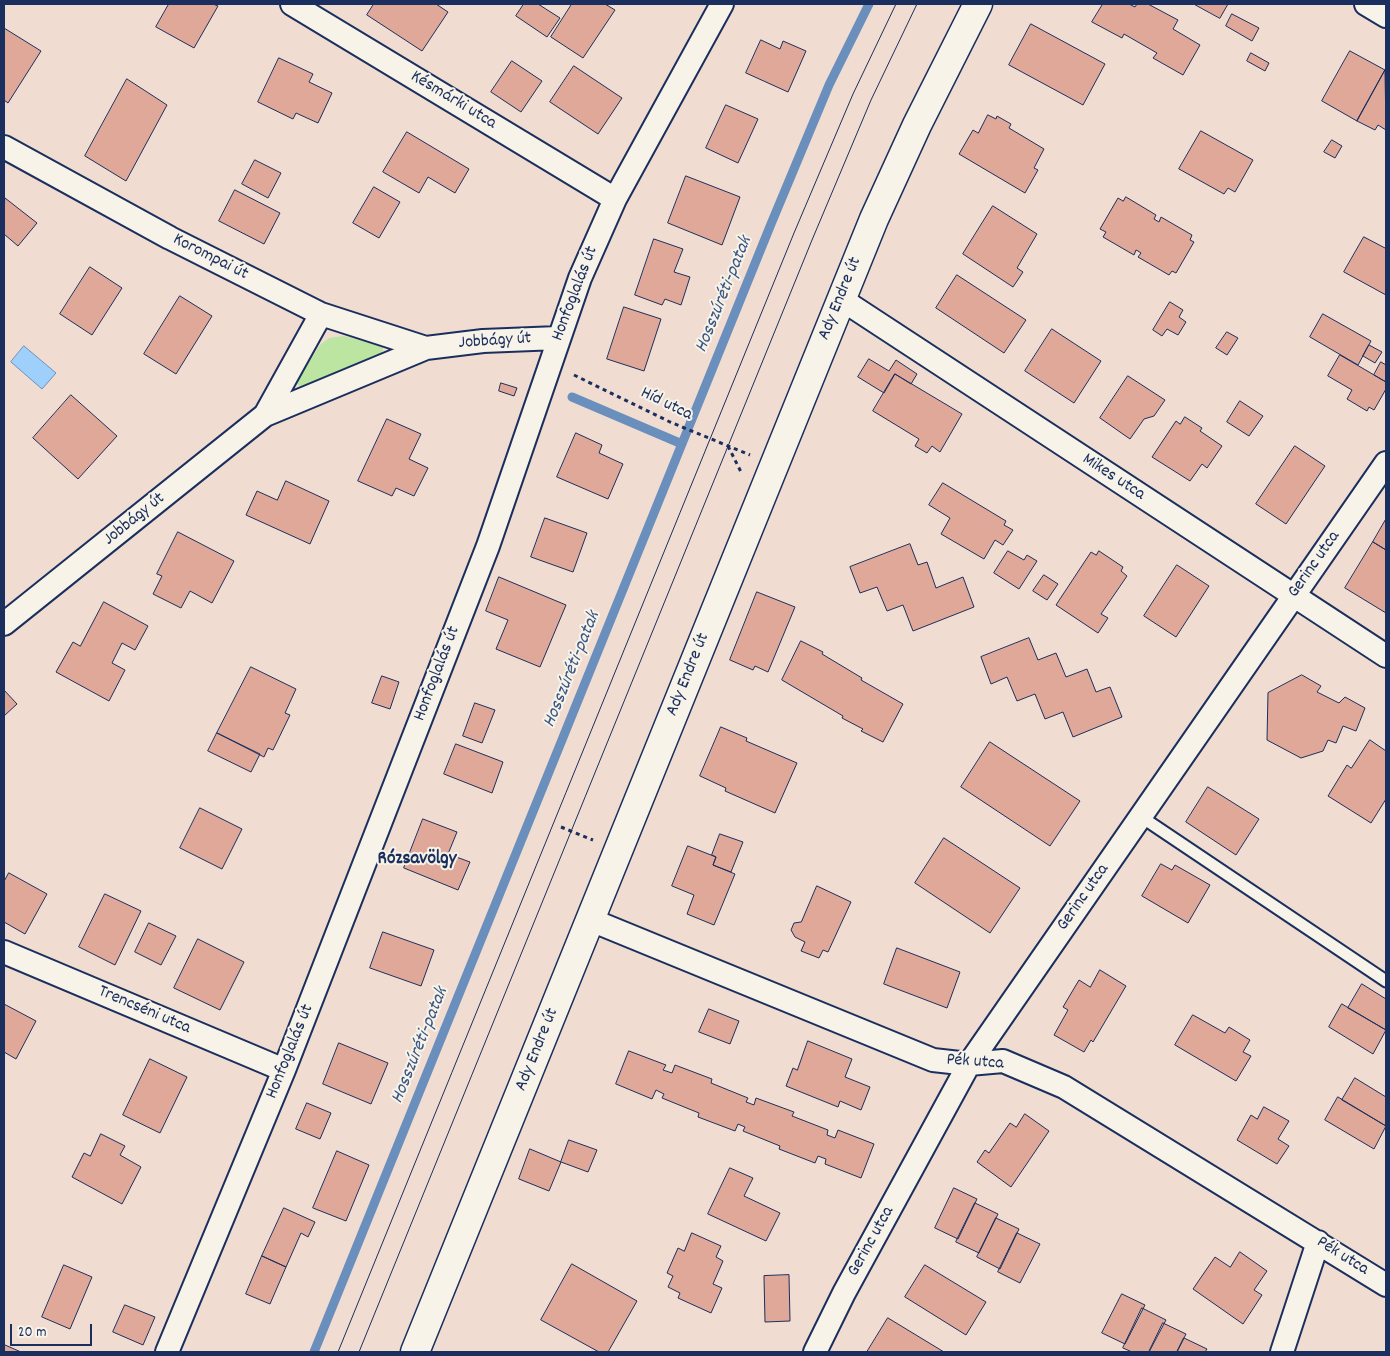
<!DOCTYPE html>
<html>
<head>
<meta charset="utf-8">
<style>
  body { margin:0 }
  #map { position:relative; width:1390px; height:1356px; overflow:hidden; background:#f0dcd0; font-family:Dekko,sans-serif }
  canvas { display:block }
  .frame { position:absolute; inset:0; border:5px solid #1b2f5e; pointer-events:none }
  .scale { position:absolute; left:10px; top:1324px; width:82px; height:22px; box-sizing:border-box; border:2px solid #1b2f5e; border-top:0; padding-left:6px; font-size:15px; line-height:18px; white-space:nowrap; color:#1b2f5e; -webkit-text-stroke:4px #f7f3e8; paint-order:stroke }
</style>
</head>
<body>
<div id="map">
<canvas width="1390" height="1356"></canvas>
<div class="frame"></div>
<div class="scale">20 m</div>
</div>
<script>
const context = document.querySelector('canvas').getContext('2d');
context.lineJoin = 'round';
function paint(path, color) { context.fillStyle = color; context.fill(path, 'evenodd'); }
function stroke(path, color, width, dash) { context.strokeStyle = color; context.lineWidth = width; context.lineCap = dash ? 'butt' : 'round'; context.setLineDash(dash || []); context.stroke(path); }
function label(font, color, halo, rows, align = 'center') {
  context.font = font + ' Dekko,sans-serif'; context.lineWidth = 4; context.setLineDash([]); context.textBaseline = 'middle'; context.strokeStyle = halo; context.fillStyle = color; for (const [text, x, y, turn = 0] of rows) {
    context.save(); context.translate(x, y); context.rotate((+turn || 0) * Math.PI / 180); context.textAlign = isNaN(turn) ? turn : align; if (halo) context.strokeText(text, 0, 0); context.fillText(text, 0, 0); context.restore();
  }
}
paint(new Path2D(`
  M344,336L383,346L382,357L303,390L296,382L320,345L329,338Z`), '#bbe5a1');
const water = new Path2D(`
  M24,346L56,373L42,389L11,362Z`);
paint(water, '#9fcffb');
stroke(water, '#6a8fbc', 1);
stroke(new Path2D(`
  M572,397L682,444
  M314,1352L771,224L829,85L869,4`), '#6a8fbc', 9);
const building = new Path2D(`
  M169,4H213L218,6L194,48L156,27Z
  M374,4H436L448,12L422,51L367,15Z
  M524,4H538L560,18L547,37L516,16Z
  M572,4H605L615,10L583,58L551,37Z
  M1103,4H1129L1135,7L1137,4H1148L1178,20L1173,29L1200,45L1183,75L1153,58L1157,53L1124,34L1122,38L1092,22Z
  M1194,4H1228L1220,18Z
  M1232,14L1259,28L1252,41L1226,26Z
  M1031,24L1105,64L1083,105L1009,65Z
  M4,28L41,51L8,103L4,100Z
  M761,40L780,49L783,41L806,51L788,92L746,73Z
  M1350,51L1385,70L1357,121L1322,101Z
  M1251,53L1269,63L1265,71L1247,61Z
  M279,58L313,74L309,82L332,93L318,123L296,113L293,119L258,102Z
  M512,61L542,81L521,112L491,92Z
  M574,66L622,98L598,134L550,102Z
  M1385,70L1386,130L1378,125L1375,130L1357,121Z
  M127,79L167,105L126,181L85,156Z
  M726,105L758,119L738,163L706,148Z
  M988,115L996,119L997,116L1011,124L1009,128L1044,149L1034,168L1038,170L1025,193L959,154L973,130L978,133Z
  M1201,131L1253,160L1235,192L1228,188L1224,194L1179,169Z
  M407,132L469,169L455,193L428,177L419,193L383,172Z
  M1332,140L1342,146L1335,158L1324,152Z
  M255,160L281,173L268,198L242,184Z
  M686,176L740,197L722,245L668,223Z
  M374,187L400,202L379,238L353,223Z
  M235,190L280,213L264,244L219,221Z
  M1126,197L1156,215L1154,219L1159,222L1161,217L1192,235L1190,240L1194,242L1176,273L1172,271L1169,275L1138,257L1141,253L1138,251L1136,250L1134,255L1103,237L1106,232L1100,229L1118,198L1123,201Z
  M5,198L37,223L18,246L4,234Z
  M993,206L1037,234L1017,268L1023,272L1013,287L963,254Z
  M1364,237L1385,248L1386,247V295L1344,272Z
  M654,239L683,249L674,272L690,277L681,305L665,299L662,305L635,295Z
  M90,267L122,288L92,335L60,314Z
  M957,275L1026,320L1004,353L936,308Z
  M180,296L212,316L176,374L144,354Z
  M1170,302L1183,310L1179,317L1186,322L1178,335L1167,329L1162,336L1153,330Z
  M624,307L661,319L644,371L607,359Z
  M1323,314L1371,341L1358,365L1310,337Z
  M1052,329L1101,361L1074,403L1025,371Z
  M1227,332L1238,338L1227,355L1216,348Z
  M1369,345L1382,352L1375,363L1363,356Z
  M1340,355L1386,382V389L1374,410L1369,407L1367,411L1347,399L1352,390L1328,376Z
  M869,359L889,371L896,360L917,374L911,384L895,374L884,393L858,377Z
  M1381,362L1386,365V382L1374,375Z
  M895,374L962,414L940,452L932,446L927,453L915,446L919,439L873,411Z
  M1128,376L1165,400L1154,416L1144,419L1130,439L1100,418Z
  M501,383L517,388L514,396L499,391Z
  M71,395L117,436L78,479L33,438Z
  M1240,401L1263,416L1249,436L1227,422Z
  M1185,417L1202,428L1200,431L1222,446L1207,468L1202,464L1190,481L1152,457L1176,421L1180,424Z
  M387,419L421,434L409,459L428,468L414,496L396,488L392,496L358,481Z
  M576,433L602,445L599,453L623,464L608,499L557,477Z
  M1295,446L1325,466L1286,524L1256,504Z
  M286,481L329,501L310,544L246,515L257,491L277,500Z
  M943,483L1006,521L1004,525L1013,530L1003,545L995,540L984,559L941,534L950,518L929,505Z
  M545,518L587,533L573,572L531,557Z
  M1386,519V550L1373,542Z
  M178,532L234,561L212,603L190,591L181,608L153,594L162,576L157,574Z
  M1373,542L1386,550V613L1345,588Z
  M910,544L918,565L927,562L936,588L963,577L974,607L913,631L903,605L887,611L877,587L860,593L850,567Z
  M1008,551L1024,560L1027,555L1037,561L1019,589L994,573Z
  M1099,551L1123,567L1121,571L1127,576L1101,614L1108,618L1098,633L1056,605L1091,552L1096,555Z
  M1177,565L1209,586L1176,637L1144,616Z
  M1044,575L1058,584L1047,600L1033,591Z
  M499,577L566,605L540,667L496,649L508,620L486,611Z
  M757,592L795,607L768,672L755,666L753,670L730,660Z
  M104,602L148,626L135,650L122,643L112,663L125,670L109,701L56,672L73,642L80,646Z
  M1029,638L1038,660L1056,653L1066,677L1087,669L1096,692L1110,687L1122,717L1073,737L1063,712L1045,719L1035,694L1017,701L1007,677L991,684L981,657Z
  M801,641L823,652L822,654L862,678L861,680L903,704L883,742L861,731L863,729L842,718L843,716L782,680Z
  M251,667L296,689L285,713L290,715L273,750L268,748L264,757L217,733Z
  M1302,675L1321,686L1317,692L1339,703L1345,697L1365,708L1356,731L1343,726L1336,743L1328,740L1323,751L1301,758L1267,740L1268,693Z
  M382,676L399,682L390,709L372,703Z
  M4,690L17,704L4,716Z
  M475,703L495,710L482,743L463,736Z
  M721,727L747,738L746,741L797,763L775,813L725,791L726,788L700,776Z
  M217,733L260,754L251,772L208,751Z
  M1370,740L1386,751V799L1371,823L1328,796L1347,765L1351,768Z
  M990,742L1080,801L1050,846L961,787Z
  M456,744L503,762L492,793L444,774Z
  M1208,787L1259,819L1236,855L1186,822Z
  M200,808L242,829L222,869L180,848Z
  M423,819L457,832L448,854L470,862L458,890L404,868Z
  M720,834L743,842L731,872L713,865L716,857L712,855Z
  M944,838L1020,888L990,933L915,883Z
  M688,846L716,857L713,865L735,874L714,925L687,914L694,895L672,886Z
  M1161,864L1172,870L1175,865L1210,885L1188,923L1142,896Z
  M9,873L47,894L25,934L4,922V882Z
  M817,886L851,902L828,952L823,950L819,958L801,951L805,942L795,937L791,930L794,923L801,922Z
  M105,894L141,911L115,965L79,947Z
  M149,923L176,936L161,965L135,952Z
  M383,932L434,950L421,986L370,968Z
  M198,939L244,962L220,1010L174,988Z
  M897,948L960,972L947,1008L884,984Z
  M1100,970L1126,986L1093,1042L1091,1040L1084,1052L1054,1035L1068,1010L1063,1007L1079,980L1090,987Z
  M1362,984L1386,999V1030L1348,1008Z
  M4,1004L36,1021L16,1059L4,1052Z
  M1342,1004L1386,1030L1373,1054L1329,1027Z
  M709,1009L739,1021L730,1044L699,1032Z
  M1193,1015L1225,1033L1229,1027L1250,1040L1243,1052L1251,1056L1236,1081L1175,1045Z
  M808,1041L852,1059L845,1077L870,1087L861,1110L840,1101L838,1107L786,1086L793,1068L797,1070Z
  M339,1043L388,1063L371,1104L323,1084Z
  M629,1051L666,1065L663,1070L672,1073L675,1065L712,1079L711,1083L748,1098L746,1102L754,1105L756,1098L794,1112L792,1116L828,1130L827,1135L835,1138L838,1130L874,1144L861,1178L825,1164L826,1159L818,1156L815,1163L779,1149L780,1146L743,1131L745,1127L738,1124L735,1131L698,1117L699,1113L662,1098L664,1094L656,1090L652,1099L616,1084Z
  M150,1059L187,1077L160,1133L123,1115Z
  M1355,1078L1386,1097V1126L1342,1100Z
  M1338,1097L1386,1126L1374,1149L1325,1120Z
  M307,1103L331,1113L320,1139L296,1129Z
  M1264,1107L1289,1121L1278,1139L1289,1146L1277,1164L1237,1140L1251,1115L1257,1119Z
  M1025,1114L1049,1131L1011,1187L977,1162L985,1150L989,1153L1010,1123L1016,1127Z
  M101,1134L125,1146L120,1155L141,1167L122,1204L72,1177L84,1153L90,1156Z
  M569,1140L597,1150L588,1172L561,1162Z
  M530,1149L561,1162L549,1191L519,1179Z
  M337,1151L369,1165L346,1221L313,1208Z
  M730,1168L753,1178L744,1196L780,1213L766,1241L708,1214Z
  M954,1188L977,1199L958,1239L935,1228Z
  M975,1203L998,1214L979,1253L956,1242Z
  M284,1208L315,1222L308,1237L301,1233L286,1267L262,1256Z
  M996,1218L1019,1229L1000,1269L977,1257Z
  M692,1233L721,1246L716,1257L723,1261L713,1284L722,1288L711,1313L678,1298L680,1293L668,1287L673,1276L667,1273L678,1248L684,1251Z
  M1017,1233L1040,1244L1020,1283L998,1272Z
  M1240,1252L1267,1271L1254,1290L1262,1295L1243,1324L1193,1289L1215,1257L1230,1267Z
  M262,1256L286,1267L270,1304L246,1294Z
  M572,1264L637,1301L608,1352H599L541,1320Z
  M64,1265L92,1277L70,1329L42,1317Z
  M925,1265L986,1302L966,1335L905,1297Z
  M789,1275L790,1321L765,1322L764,1276Z
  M1122,1294L1145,1305L1125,1344L1102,1333Z
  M125,1305L155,1317L143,1345L113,1332Z
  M1142,1308L1166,1320L1149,1352H1132L1123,1348Z
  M888,1318L944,1352H867Z
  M1163,1323L1186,1334L1177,1352H1149Z
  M1184,1338L1207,1349L1205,1352H1177Z
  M5,1345L21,1352H4Z`);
paint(building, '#e0a898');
stroke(building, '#1b2f5e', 1);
const lane = new Path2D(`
  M1140,816L1386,981`);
const street = new Path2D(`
  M292,4L615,199
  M1366,4L1386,16
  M4,147L170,238L321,314L426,348
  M841,299L1386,656
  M265,415L321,314
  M4,624L265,415L426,348L483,341L558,338
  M591,920L933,1060L969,1064L1003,1061L1064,1087L1386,1285
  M4,952L284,1070
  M167,1352L284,1070L488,546L580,278L615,199L722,4
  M815,1352L844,1293L969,1064L1386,463
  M1282,1352L1318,1242`);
const secondary = new Path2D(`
  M415,1352L874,219L917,125L978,4`);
stroke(lane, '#1b2f5e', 15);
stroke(street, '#1b2f5e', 26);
stroke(secondary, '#1b2f5e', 31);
stroke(new Path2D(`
  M574,375L670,422L750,455
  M728,446L741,472
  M561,827L593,840`), '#1b2f5e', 3, [4, 4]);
stroke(lane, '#f7f3e8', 11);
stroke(street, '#f7f3e8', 22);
stroke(secondary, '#f7f3e8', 28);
stroke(new Path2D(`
  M338,1352L794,233L853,94L896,4
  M359,1352L812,240L871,100L917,4`), '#1b2f5e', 1);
label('18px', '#1b2f5e', '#f7f3e8', [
  ["Késmárki utca",453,101,31],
  ["Korompai út",210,258,27],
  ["Honfoglalás út",576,294,-69],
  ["Ady Endre út",841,299,-68],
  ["Jobbágy út",495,342,-4],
  ["Híd utca",666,405,26],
  ["Mikes utca",1113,478,33],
  ["Jobbágy út",135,520,-39],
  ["Gerinc utca",1315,565,-55],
  ["Honfoglalás út",438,674,-69],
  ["Ady Endre út",689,675,-68],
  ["Gerinc utca",1084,898,-55],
  ["Trencséni utca",144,1011,23],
  ["Ady Endre út",538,1050,-68],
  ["Honfoglalás út",291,1052,-68],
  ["Pék utca",975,1063,4],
  ["Gerinc utca",872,1242,-61],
  ["Pék utca",1342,1257,32]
]);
label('italic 19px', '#3c5785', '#f7f3e8', [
  ["Hosszúréti-patak",725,295,-68],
  ["Hosszúréti-patak",573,670,-68],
  ["Hosszúréti-patak",421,1046,-68]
]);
label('bold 19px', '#1b2f5e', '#f7f3e8', [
  ["Rózsavölgy",417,860]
]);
</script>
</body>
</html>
